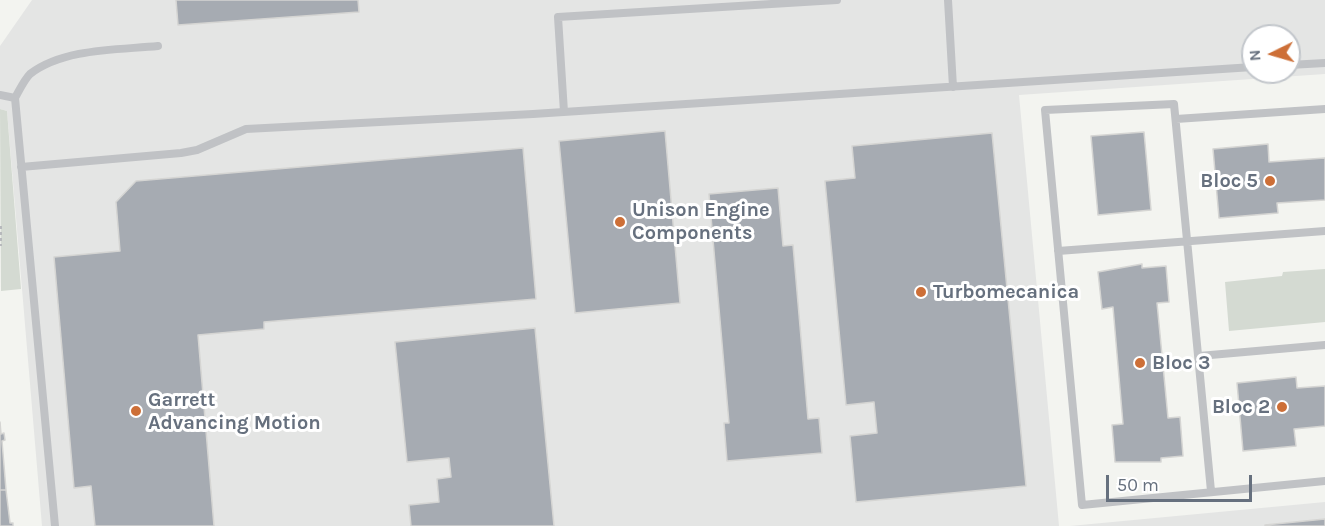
<!DOCTYPE html>
<html>
<head>
<meta charset="utf-8">
<style>
  body { margin:0 }
  #map { position:relative; width:1325px; height:526px; overflow:hidden; background:#f3f4f0; font-family:Karla,sans-serif }
  canvas { display:block }
  .north { position:absolute; left:1241px; top:24px; width:60px; height:60px; box-sizing:border-box; background:#fff; border:2px solid #c2c6cb; border-radius:50%; rotate:265deg; font-size:16px; font-weight:700; line-height:24px; text-align:center; color:#66707e }
  .north::after { content:''; display:block; margin:auto; width:21px; height:27px; background:#cd6f37; clip-path:polygon(50% 0,100% 100%,50% 72%,0 100%) }
  .scale { position:absolute; left:1106px; top:475px; width:146px; height:27px; box-sizing:border-box; border:3px solid #66707e; border-top:0; padding-left:8px; font-size:18px; line-height:21px; white-space:nowrap; color:#66707e; -webkit-text-stroke:4px #fff; paint-order:stroke }
</style>
</head>
<body>
<div id="map">
<canvas width="1325" height="526"></canvas>
<div class="north">N</div>
<div class="scale">50 m</div>
</div>
<script>
const context = document.querySelector('canvas').getContext('2d');
context.lineJoin = 'round';
function paint(path, color) { context.fillStyle = color; context.fill(path, 'evenodd'); }
function stroke(path, color, width, dash) { context.strokeStyle = color; context.lineWidth = width; context.lineCap = dash ? 'butt' : 'round'; context.setLineDash(dash || []); context.stroke(path); }
function label(font, color, halo, rows, align = 'center') {
  context.font = font + ' Karla,sans-serif'; context.lineWidth = 6; context.setLineDash([]); context.textBaseline = 'middle'; context.strokeStyle = halo; context.fillStyle = color; for (const [text, x, y, turn = 0] of rows) {
    context.save(); context.translate(x, y); context.rotate((+turn || 0) * Math.PI / 180); context.textAlign = isNaN(turn) ? turn : align; if (halo) context.strokeText(text, 0, 0); context.fillText(text, 0, 0); context.restore();
  }
}
paint(new Path2D(`
  M32,0H1325V74L1019,95L1059,526H42L7,111L0,109V46ZM1253,36H1289V72H1253Z
  M1325,502V526H1070Z`), '#e4e5e4');
paint(new Path2D(`
  M0,109L7,111L21,289L1,291Z
  M1325,269V322L1229,331L1225,282L1282,276L1283,272Z`), '#d4dad2');
const building = new Path2D(`
  M176,0H358L359,12L178,25Z
  M665,131L680,303L575,313L559,141Z
  M1144,132L1151,210L1098,215L1091,136Z
  M992,133L1026,486L856,502L850,436L877,433L874,402L846,405L825,181L855,178L852,146Z
  M1268,144L1269,162L1325,158V200L1277,203L1278,213L1219,218L1213,149Z
  M523,148L536,299L264,322V329L198,335L214,526H95L91,486L74,488L54,257L120,251L116,202L136,181Z
  M778,188L783,246L793,245L808,419L819,418L822,453L727,461L724,423H729L709,194Z
  M1142,264V268L1166,266L1169,302L1157,303L1168,418L1180,417L1183,456L1161,458V462H1115L1112,425L1123,424L1113,307L1102,309L1098,272Z
  M535,328L554,526H411L409,505L439,502L437,479L451,477L449,458L407,462L395,342Z
  M1296,377L1297,388L1325,386V426L1294,429L1296,446L1243,451L1237,383Z
  M0,422L1,434L4,433L5,440L2,441L6,490H0Z
  M0,490H6L10,523H13V526H0Z
  M1325,519V526H1265V525Z`);
paint(building, '#a6abb2');
stroke(building, '#d5d5d3', 1.5);
stroke(new Path2D(`
  M0,226V246`), '#b7b9bc', 4, [3, 3]);
stroke(new Path2D(`
  M948,0L953,87
  M1289,65L1325,63
  M0,95L15,98
  M564,112L558,17L837,0
  M1176,119L1325,109
  M21,167L181,153L197,150L246,129L533,114L1253,67
  M1058,251L1325,231
  M1199,356L1325,345
  M1211,491L1174,104L1045,110L1082,505L1325,481
  M55,526L15,98C19,91 24,80 30,74C64,48 118,50 158,46`), '#c0c2c5', 8);
for (const [x, y, r, color] of [
  [1270,181,6,"#cd6f37"],
  [620,222,6,"#cd6f37"],
  [921,292,6,"#cd6f37"],
  [1140,363,6,"#cd6f37"],
  [1282,407,6,"#cd6f37"],
  [136,411,6,"#cd6f37"]
]) { const dot = new Path2D(); dot.arc(x, y, r, 0, 2 * Math.PI); context.fillStyle = color; context.fill(dot); stroke(dot, '#fff', 2); }
label('bold 20px', '#66707e', '#fff', [
  ["Bloc 5",1258,181,"right"],
  ["Unison Engine",632,210],
  ["Components",632,233],
  ["Turbomecanica",933,292],
  ["Bloc 3",1152,363],
  ["Garrett",148,400],
  ["Advancing Motion",148,423],
  ["Bloc 2",1270,407,"right"]
], 'left');
</script>
</body>
</html>
